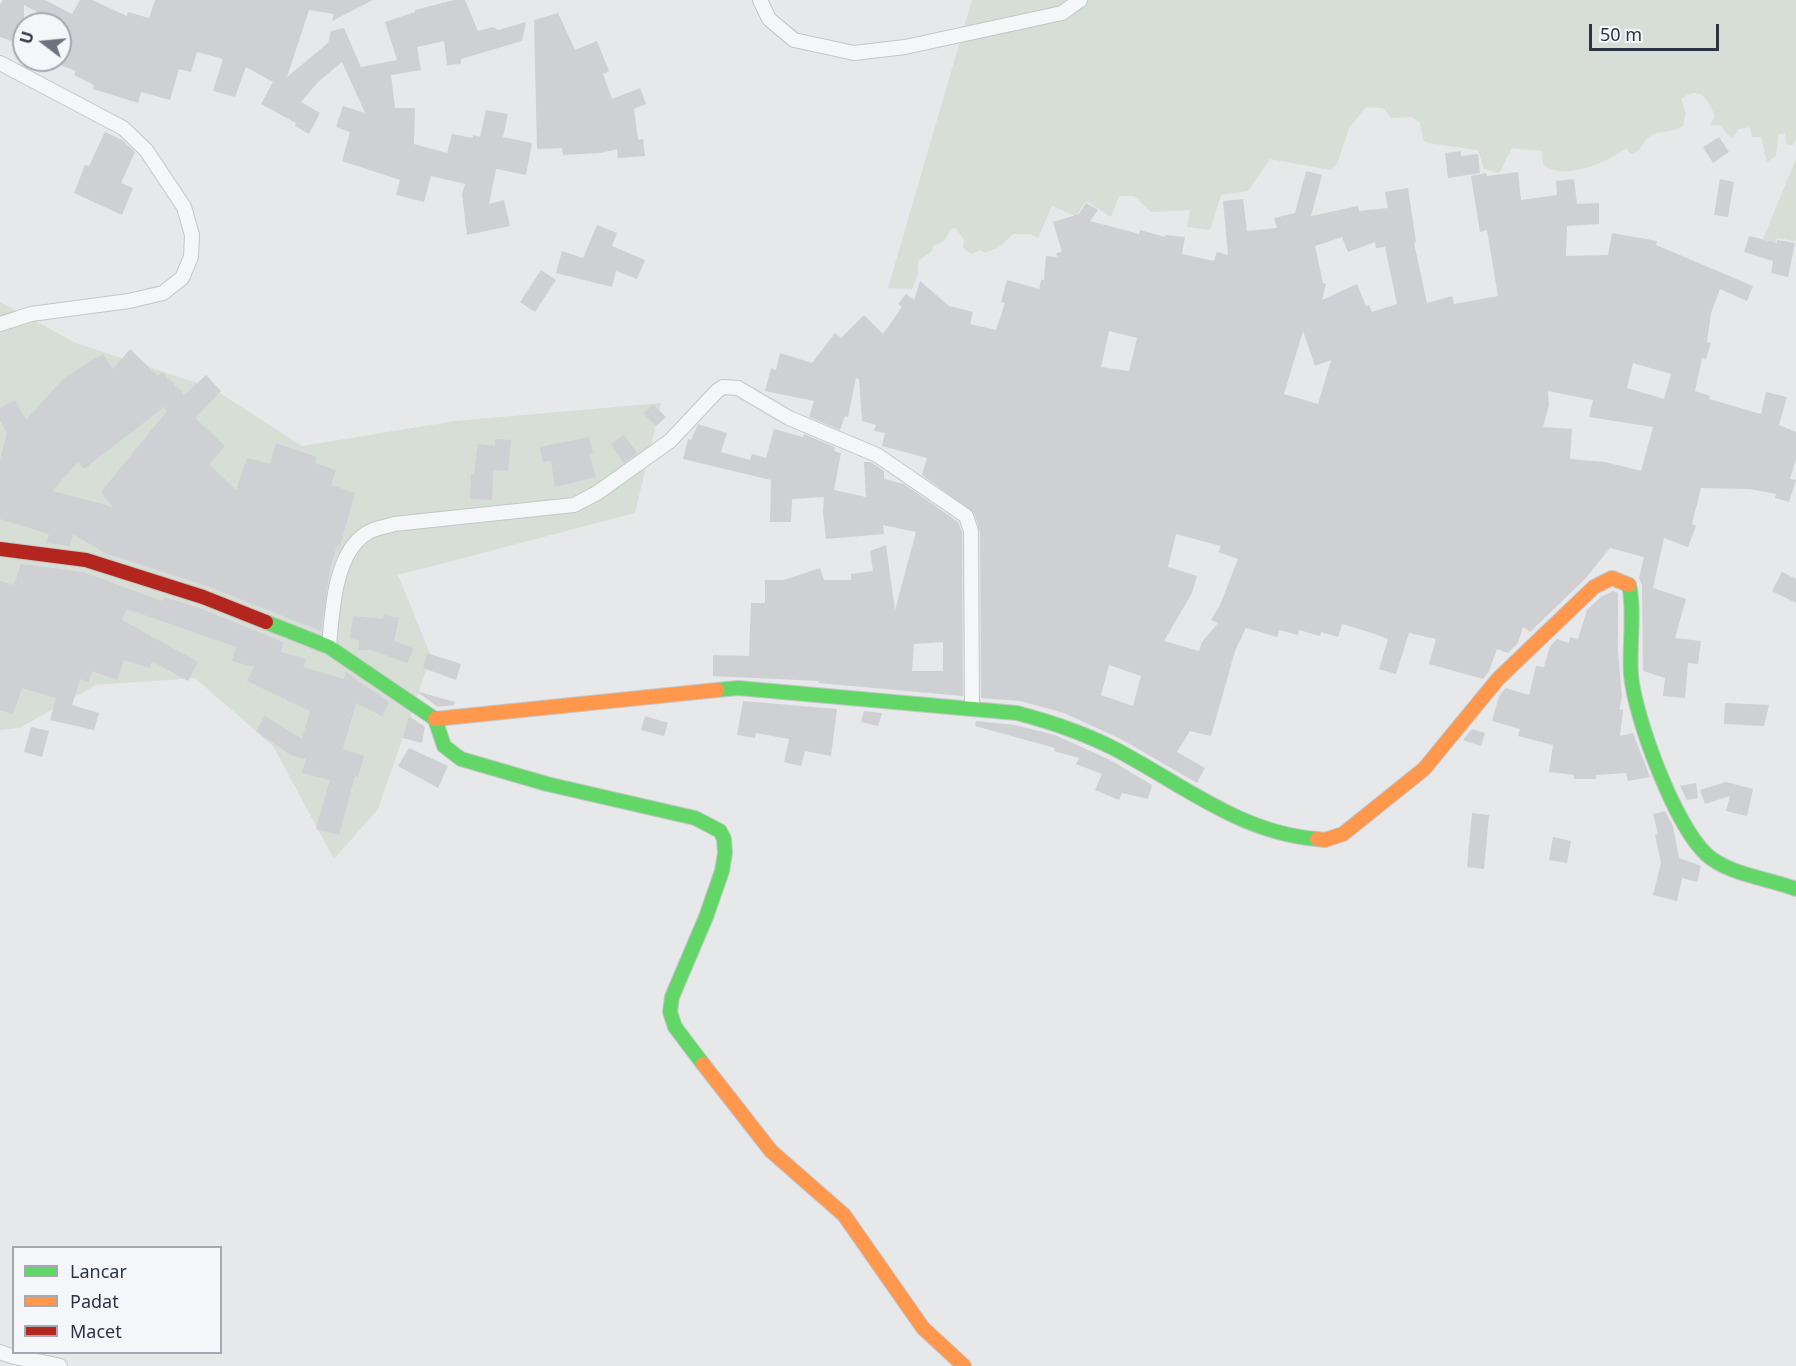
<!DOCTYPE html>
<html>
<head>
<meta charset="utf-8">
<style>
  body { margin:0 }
  #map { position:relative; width:1796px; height:1366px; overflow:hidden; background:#e6e8ea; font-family:"Noto Sans",sans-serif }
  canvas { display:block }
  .legend { position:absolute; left:12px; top:1246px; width:210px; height:108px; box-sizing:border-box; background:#f4f6f9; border:2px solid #a4a8b1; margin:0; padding:8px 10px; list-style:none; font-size:18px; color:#2b3445 }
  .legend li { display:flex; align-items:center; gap:12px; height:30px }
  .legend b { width:30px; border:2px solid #a4a8b1 }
  .north { position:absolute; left:12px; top:12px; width:60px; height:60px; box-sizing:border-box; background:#f4f6f9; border:2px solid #a4a8b1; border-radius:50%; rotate:286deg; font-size:16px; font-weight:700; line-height:24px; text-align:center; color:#2b3445 }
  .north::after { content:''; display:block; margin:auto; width:21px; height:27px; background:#6c737f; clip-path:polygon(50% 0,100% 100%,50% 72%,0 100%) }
  .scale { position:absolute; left:1589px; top:24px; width:130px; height:27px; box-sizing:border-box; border:3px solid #2b3445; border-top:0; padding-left:8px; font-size:18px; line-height:21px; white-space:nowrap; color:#2b3445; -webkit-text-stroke:4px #f4f6f9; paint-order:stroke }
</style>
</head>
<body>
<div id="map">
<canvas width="1796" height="1366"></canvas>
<ul class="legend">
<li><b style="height:8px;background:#63d668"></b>Lancar</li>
<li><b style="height:8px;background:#ff974d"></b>Padat</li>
<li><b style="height:8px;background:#b3261e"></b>Macet</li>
</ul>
<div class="north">U</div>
<div class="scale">50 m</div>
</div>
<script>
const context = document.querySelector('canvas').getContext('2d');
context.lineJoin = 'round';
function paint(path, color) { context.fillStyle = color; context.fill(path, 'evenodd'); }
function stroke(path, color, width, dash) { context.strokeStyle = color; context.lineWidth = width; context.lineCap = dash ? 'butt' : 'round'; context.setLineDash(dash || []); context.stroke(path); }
paint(new Path2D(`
  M972,0H1796V139L1793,145L1786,144L1785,133L1778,135L1776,156L1767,162L1761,137H1752L1750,127L1739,129L1733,138L1730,137L1720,125H1710L1715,116C1708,100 1701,84 1681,99L1686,114L1683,126C1664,137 1652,124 1639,151L1631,154L1626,148C1609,162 1562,182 1543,164L1542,151L1512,148L1499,173L1484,169L1478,150L1428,143L1423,140L1420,122L1411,117L1391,118L1383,108L1366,107L1349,128L1337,164L1331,170L1270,159L1248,191L1221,195L1210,230L1187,227L1190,210L1151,212L1134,196H1119L1111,217L1086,201L1076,216L1052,206L1038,238L1030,234H1013L998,248L984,253L981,250L971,254L963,248L964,240L956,228L951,229L944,241L933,246L932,251L918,261V274L912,289L888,288Z
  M1796,159V243L1795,241L1777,238L1775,243L1763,239Z
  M0,302L76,343L212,388L302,446L455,421L661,403L635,513L398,575L431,656L378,809L334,859L273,746L195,678L96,685L19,728L0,730Z`), '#d6ded6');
paint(new Path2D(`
  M3,0H45L72,14L80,0H92L127,16L128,12L149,18L155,0H373L332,21L334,14L309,10L287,77L328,43L331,31L344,28L361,67L397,60L385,22L415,12V10L454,0H465L478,31L493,27L498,30L526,22L522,41L461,59V64L447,65L444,41L417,47L421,70L391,75L395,108H415L414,144L447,153L452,134L473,138V135L480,137L486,110L508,114L503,137L532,143L526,175L496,169L489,204L504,200L510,226L467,235L462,194L465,184L431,176L424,202L396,195L400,180L342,161L350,132L336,127L343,106L365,113L342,62L318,82L301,102L320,113L309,134L295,126L296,123L261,104L273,82L246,67L235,97L213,91L223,59L197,52L191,72L179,69L170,100L141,92L138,103L93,89L94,85L74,75L76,71L60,65V24L24,5V37L14,33L11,41L0,37V5Z
  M558,13L575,50L597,41L609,71L603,74L612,99L640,88L646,104L634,109L638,140L643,139L645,156L618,158L617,149L601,153L563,155L562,148L537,149L534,20Z
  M105,132L122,140L135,152L121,183L133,188L122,215L74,193L85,165L89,166Z
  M1719,137L1729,152L1713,163L1703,147Z
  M1461,151V156L1478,154L1480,173L1448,178L1445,153Z
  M1306,171L1322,175L1311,216L1358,206L1359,211L1388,208L1385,192L1408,188L1416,242L1414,243L1427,303L1452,296L1454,304L1498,296L1487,230L1480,232L1471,176L1486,173L1487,176L1518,172L1521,200L1557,195L1556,181L1574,179L1577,204L1599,203V224L1567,226L1566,256L1608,255L1612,233L1657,241L1656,245L1753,286L1747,301L1720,289L1711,313L1707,342L1711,343L1706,359L1702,358L1695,391L1710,396L1709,399L1761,414L1766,392L1787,397L1779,425L1796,432V459L1790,479L1796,480L1789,502L1775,498L1776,494L1750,489L1701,488L1692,524L1696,526L1688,547L1664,538L1653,588L1686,599L1675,638L1701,641L1698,664L1688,663L1685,698L1663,696L1665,678L1643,671L1642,585L1639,578L1644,557L1610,548L1585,579L1530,632L1523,627L1518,643L1508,653L1497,649L1489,671L1483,679L1429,664L1436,639L1409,633L1396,674L1379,669L1388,639L1372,633L1342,624L1338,637L1321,632L1320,636L1299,630L1298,635L1279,630L1277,637L1246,628L1235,651L1211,736L1190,731L1177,752L1205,768L1197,783L1121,739L1064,713L1020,701L981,698L980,531L974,513L922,475L927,458L882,446L885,433L874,431L876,425L862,421L859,379L856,378L848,417L845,416L840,430L809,417L814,401L765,391L771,368L776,370L780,353L812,363L835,333L841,338L864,315L883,334L902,307L898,304L906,294L914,300L920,281L949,306L973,312L970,324L996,330L1005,303L1001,302L1007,280L1039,289L1041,280H1044L1046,256L1057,257L1056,253L1062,252L1053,222L1079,214L1086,203L1098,210L1090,221L1139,234L1140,230L1165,237V235L1185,237L1182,254L1214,261L1217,252L1228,255L1223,201L1243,199L1247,231L1277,228L1274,218L1295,213ZM1342,237L1348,252L1375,242L1376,248L1385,247L1397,304L1372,312L1369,305L1366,306L1357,284L1322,300L1326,284L1323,283L1315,246ZM1109,331L1137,338L1129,371L1101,367ZM1303,331L1315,366L1331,360L1318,404L1284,394ZM1633,363L1671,374L1664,399L1627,388ZM1548,391L1593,400L1589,417L1653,427L1641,471L1605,462L1570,459L1572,429L1543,427L1549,405ZM1176,534L1221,546L1218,552L1238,559L1220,605L1211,620L1218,623L1202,642L1199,651L1164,641L1192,593L1197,576L1168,567ZM1109,665L1141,676L1133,706L1101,695Z
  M1720,179L1734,182L1728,217L1714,215Z
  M597,225L617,233L612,246L645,260L637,279L616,271L612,287L556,273L562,251L583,258Z
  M1749,236L1777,243V240L1795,243L1788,277L1771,273L1773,261L1744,252Z
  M541,270L556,280L535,312L520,302Z
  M130,349L158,376L162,372L185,395L206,375L221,391L195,418L225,446L209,464L236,490L247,458L270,464L276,443L317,457L315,463L336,470L331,485L355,493L340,546L337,545L330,569L321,631L207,586L105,553L73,534L70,546L46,543L49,534L0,519V460L7,433L0,420V408L15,400L26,420L65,377L103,354L113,369ZM164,407L167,411L101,492L113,507L52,491L78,462L84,469Z
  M653,404L666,417L656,426L644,414Z
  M698,424L727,433L721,452L750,460L752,454L766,458L774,429L803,437L804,434L835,447L834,451L841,453L834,490L866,497L864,462H871L884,471V479L904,484L958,522L962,532L963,696L818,683L819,681L713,676V655L749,656L751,603H765V580H784L820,568L824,580H851V574L873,571L870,551L886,545L895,610L916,532L883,525L884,534L826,539L823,513L824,497L792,499L791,522H770L771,480L683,459L688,439L691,440ZM943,642V671H912L914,644Z
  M624,435L637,453L624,463L611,444Z
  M589,437L593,453L589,454L596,477L555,487L551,461L543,462L540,447Z
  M495,439L511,440L508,471L493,470L492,500L470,499L471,474H474L478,444L495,446Z
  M21,564L83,572L162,601L164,597L199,608L283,642L281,652L306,659L303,667L344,679L346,672L389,702L382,716L356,703L343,749L364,756L358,777L355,776L339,835L316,829L330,780L302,773L306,759L292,756L256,731L265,716L302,739L310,711L247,681L254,667L232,661L236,647L127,609L122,620L198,662L188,681L152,661L150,668L124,660L117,680L92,671L89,682L80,679L72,705L99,713L94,730L50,720L56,698L22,688L13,714L0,710V581L14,585Z
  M1782,572L1796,579V603L1772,591Z
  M1613,591L1618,593V651L1622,697L1619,709L1623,710L1620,736L1633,733L1650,777L1628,781L1626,773L1596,775V779H1574V775L1549,772L1553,745L1518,736L1520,729L1492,721L1499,696L1506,688L1529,695L1536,666L1544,667L1550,646L1557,639L1569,643L1570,637L1578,639L1587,610L1601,597Z
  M384,615L399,618L394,641L414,648L407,663L371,650H358L359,640L350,639L353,616L383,619Z
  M427,653L461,664L456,680L423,668Z
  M416,691L455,702L454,705L438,707Z
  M743,701L837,709L831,756L805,751L801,766L784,762L789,739L756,733L755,738L737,735Z
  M1725,703L1769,705L1764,726L1724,724Z
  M864,711L882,713L878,726L861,722Z
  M409,716L425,727L422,743L403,738Z
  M645,716L668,723L664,736L641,730Z
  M976,721L1015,725L1055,735L1110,760L1152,785L1148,799L1122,793L1119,800L1095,790L1102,774L1076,764L1079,758L1054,751L1055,748L975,726Z
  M31,727L49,731L42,757L24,752Z
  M1472,729L1485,733L1481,746L1463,740Z
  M409,748L448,766L438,788L398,766Z
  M1726,782L1753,789L1747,816L1726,811L1730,796L1705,804L1700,790Z
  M1696,783L1698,798L1687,800L1680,786Z
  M1665,811L1673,826L1679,858L1701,866L1697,882L1682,878L1677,901L1653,895L1661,863L1655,835L1658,834L1653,814Z
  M1472,813L1489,815L1484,869L1467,867Z
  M1553,837L1571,841L1567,863L1549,860Z`), '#ced0d3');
const street = new Path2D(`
  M760,0L769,19L794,40L854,53L905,47L1062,13L1080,0
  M0,63L123,128L146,150L184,207L192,235L191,257L182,278L163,293L129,301L31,314L0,324
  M329,647C332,613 334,553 367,533C374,528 386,527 394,524L574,505L597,493L670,441L717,391L723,387L738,388L789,418L877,455L966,516L971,531L972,708
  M0,1352C20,1361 40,1360 60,1366`);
const fast = new Path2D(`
  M1629,585C1635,610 1629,647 1631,675C1635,718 1675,826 1707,855C1730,875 1768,878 1796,889
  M266,622L329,647L435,719L444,746L461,759L547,784L695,818L720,831L724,839L725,853L722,871L706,917L672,997L670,1012L675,1027L703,1064
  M717,690L738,688L1017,713C1051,722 1084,733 1115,749C1182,784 1240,833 1317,839`);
const slow = new Path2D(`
  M435,719L717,690
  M1317,839L1325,840L1343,834L1424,769L1498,679L1594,587L1612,578L1629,585
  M703,1064L771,1151L844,1215L923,1328L964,1366`);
const jam = new Path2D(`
  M0,549L86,560L203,597L266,622`);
stroke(street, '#c4c6c8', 16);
stroke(fast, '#c4c6c8', 16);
stroke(slow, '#c4c6c8', 16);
stroke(jam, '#c4c6c8', 16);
stroke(street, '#f5f6f7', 14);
stroke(fast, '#63d668', 14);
stroke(slow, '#ff974d', 14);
stroke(jam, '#b3261e', 14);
</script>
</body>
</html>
